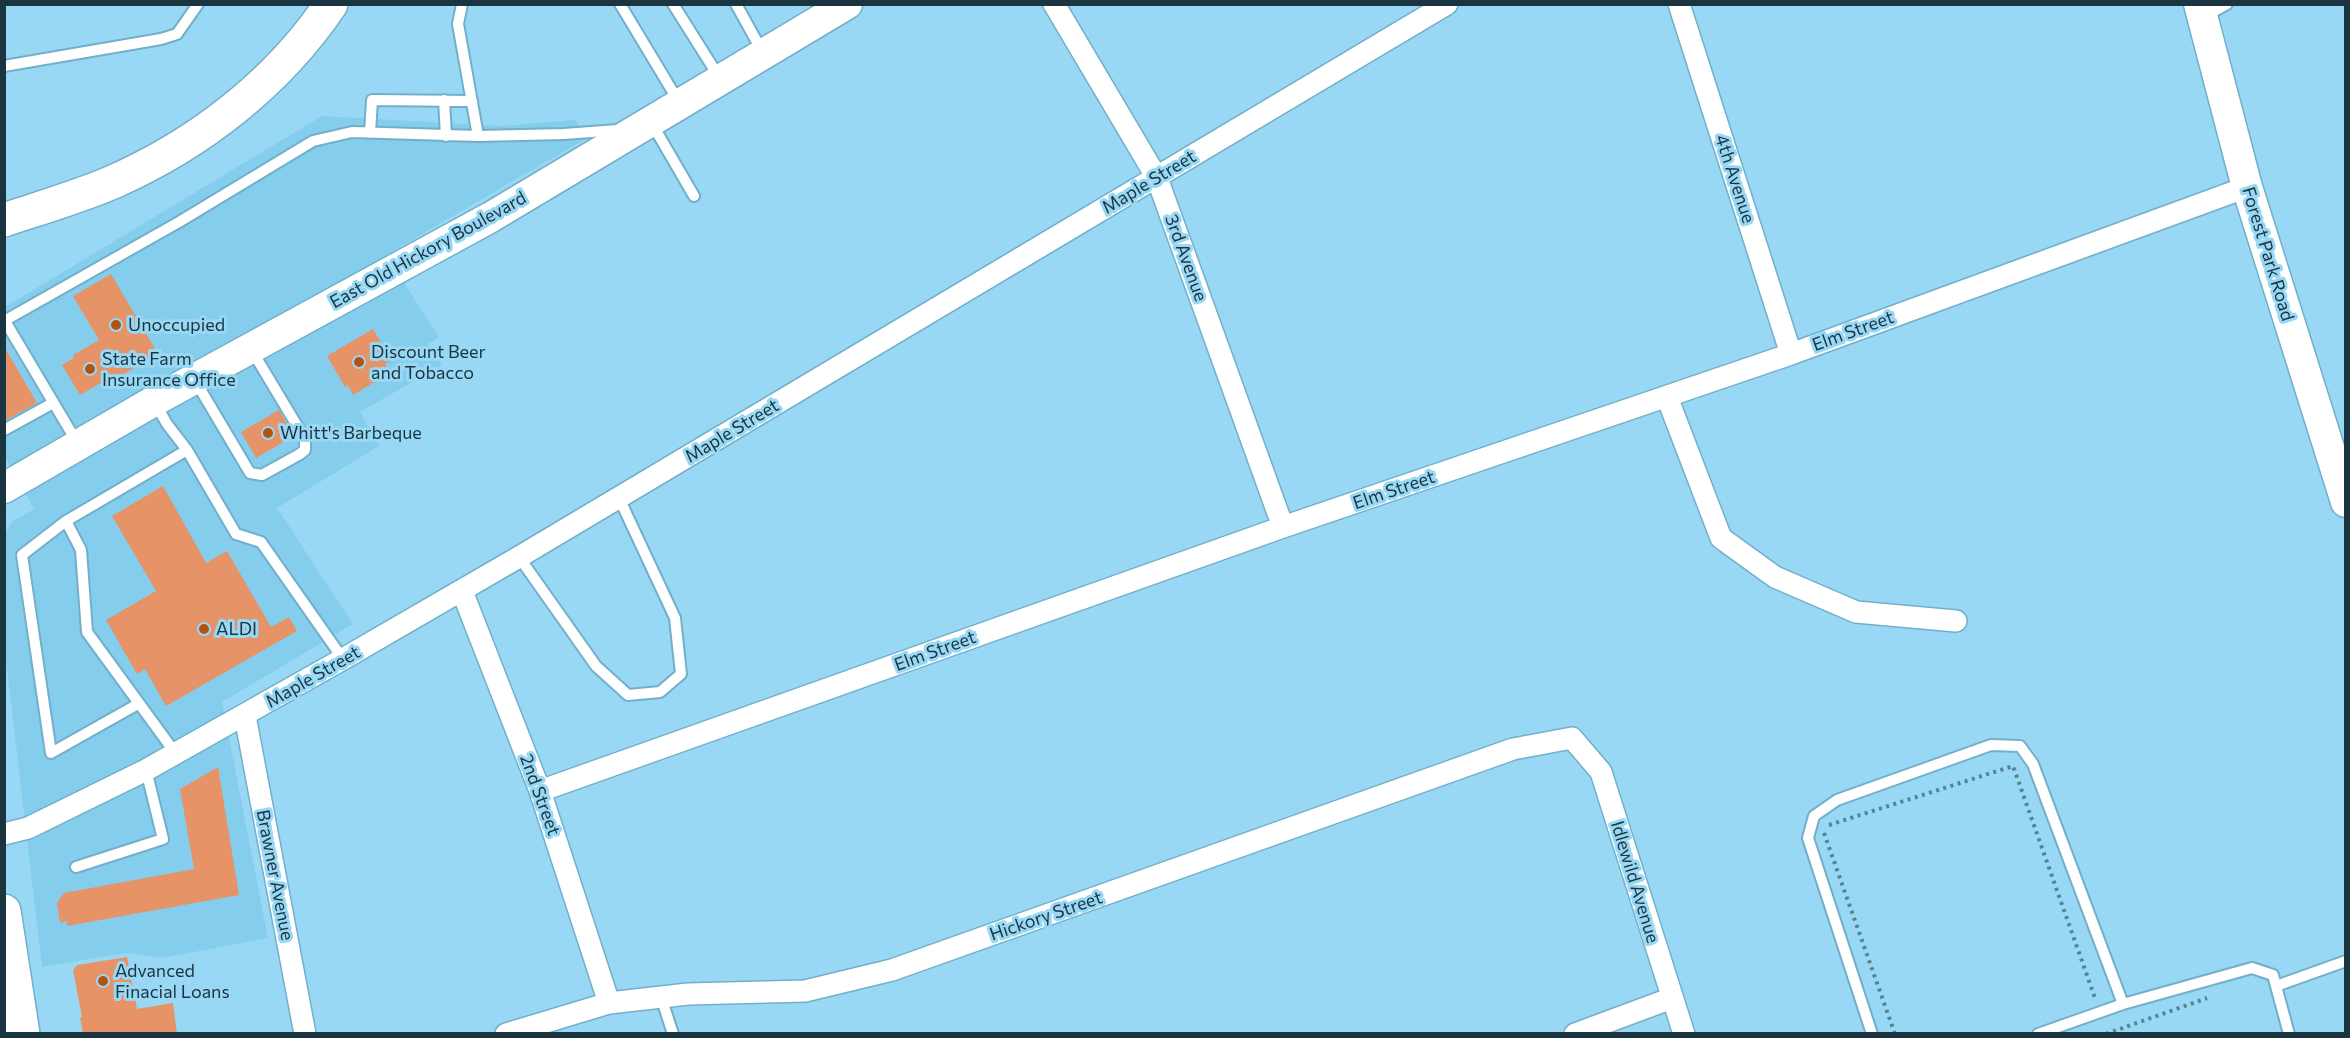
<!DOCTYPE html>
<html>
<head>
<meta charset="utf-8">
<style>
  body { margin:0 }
  #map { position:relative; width:2350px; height:1038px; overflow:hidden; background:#99d8f4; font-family:Commissioner,sans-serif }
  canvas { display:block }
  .frame { position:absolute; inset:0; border:6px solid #1b3540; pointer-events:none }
</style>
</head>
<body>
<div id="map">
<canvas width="2350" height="1038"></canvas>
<div class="frame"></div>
</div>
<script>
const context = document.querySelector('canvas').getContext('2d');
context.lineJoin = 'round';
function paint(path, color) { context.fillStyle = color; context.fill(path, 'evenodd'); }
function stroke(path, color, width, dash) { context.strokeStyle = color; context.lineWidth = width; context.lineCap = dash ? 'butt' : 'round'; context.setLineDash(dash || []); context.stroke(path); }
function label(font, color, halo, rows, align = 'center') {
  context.font = font + ' Commissioner,sans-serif'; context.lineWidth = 6; context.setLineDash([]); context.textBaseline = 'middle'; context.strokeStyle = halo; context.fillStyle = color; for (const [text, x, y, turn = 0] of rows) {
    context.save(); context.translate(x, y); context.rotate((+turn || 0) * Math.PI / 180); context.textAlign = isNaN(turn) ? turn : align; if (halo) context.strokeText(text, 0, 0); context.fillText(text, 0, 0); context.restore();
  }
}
paint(new Path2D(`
  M322,116L503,126L575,120L587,138L386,255L439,337L428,344L442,365L360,412L379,446L277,508L353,624L222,702L268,938L162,958L126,953L42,967L5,651L4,535L13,521L34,509L5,457V307Z`), '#85cdec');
paint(new Path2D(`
  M111,274L158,354L120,376L118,373L80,395L62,365L74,358L73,355L99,340L73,296Z
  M373,329L391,360L385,364L390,373L353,395L348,385L345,387L327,356Z
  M4,346L37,403L4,421Z
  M279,410L294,436L256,458L241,432Z
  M163,486L206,563L227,551L271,627L289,617L297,631L166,706L145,669L137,674L106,620L156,591L112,516Z
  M218,767L239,895L67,926V921L60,923L57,903L64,893L194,869L180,789Z
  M127,957L137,1009L173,1003L177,1034H83L80,1017H82L73,970L77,965Z`), '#e69367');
const lane = new Path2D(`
  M462,4L458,24L478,136
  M620,4L679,102
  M673,4L719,77
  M736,4L762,51
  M2205,16L2227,4
  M4,66L161,39L177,34L198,4
  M444,100L446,136
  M651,122L694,196
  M370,133L372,100L472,101
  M4,321L179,222L313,141L352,132L478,136L564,134L618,130
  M5,321L78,444
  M196,382L250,473L262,475L300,454L305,450V439L251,349
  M155,403L167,424L187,450L236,534L261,542L343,659
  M4,430L53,403
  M66,521L81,550L87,632L176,754
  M519,557L596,666L628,695L660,692L681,674L675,618L619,498
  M138,704L51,753L22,555L66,521L187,450
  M76,867L163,839L146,770
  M2276,986L2346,961
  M661,997L673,1034
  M1872,1034L1808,838L1814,816L1837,800L1991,745L2020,746L2033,764L2123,1004
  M2038,1034L2123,1004L2252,968L2273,975L2289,1034`);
const street = new Path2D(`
  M1054,4L1157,178L1283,527
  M1679,4L1791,354
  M1667,397L1721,538L1775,577L1856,612L1956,621
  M462,591L540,791L609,1003
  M245,716L305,1034
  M540,791L1283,527L1791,354L2247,187
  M4,834L28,828L146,770L343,659L519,557L1447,4
  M506,1034L609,1003L688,994L805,991L892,970L1513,749L1572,738L1601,772L1684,1034
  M1575,1034L1672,998`);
const secondary = new Path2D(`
  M2199,4L2247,187L2346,502
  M4,488L154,401L491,217L847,4`);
const primary = new Path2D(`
  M4,220C40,208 78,197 113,182C199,144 278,83 331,4
  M4,911L23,1034`);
stroke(lane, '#71afca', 14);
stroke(street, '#71afca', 24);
stroke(secondary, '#71afca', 33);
stroke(primary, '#71afca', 36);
stroke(new Path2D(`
  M1829,825L2013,766L2095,998
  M1824,833L1895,1034
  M2106,1034L2207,998`), '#568295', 4, [3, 4.5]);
stroke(lane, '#fff', 10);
stroke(street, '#fff', 21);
stroke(secondary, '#fff', 30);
stroke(primary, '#fff', 33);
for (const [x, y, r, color] of [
  [116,325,6,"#b35310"],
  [359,362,6,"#b35310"],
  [90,369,6,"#b35310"],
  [268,433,6,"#b35310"],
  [204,629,6,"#b35310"],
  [103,981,6,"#b35310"]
]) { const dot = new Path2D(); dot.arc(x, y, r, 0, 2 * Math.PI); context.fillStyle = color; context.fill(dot); stroke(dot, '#99d8f4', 2); }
label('18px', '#1b3540', '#99d8f4', [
  ["4th Avenue",1735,179,72],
  ["Maple Street",1149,182,-31],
  ["East Old Hickory Boulevard",428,250,-29],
  ["Forest Park Road",2268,254,73],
  ["3rd Avenue",1186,258,70],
  ["Elm Street",1853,331,-20],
  ["Maple Street",732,431,-31],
  ["Elm Street",1394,490,-19],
  ["Elm Street",935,651,-20],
  ["Maple Street",313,677,-30],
  ["2nd Street",540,795,70],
  ["Brawner Avenue",275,875,79],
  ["Idlewild Avenue",1635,882,73],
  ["Hickory Street",1046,916,-19]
]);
label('18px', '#1b3540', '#99d8f4', [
  ["Unoccupied",128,325],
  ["Discount Beer",371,352],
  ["and Tobacco",371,373],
  ["State Farm",102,359],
  ["Insurance Office",102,380],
  ["Whitt's Barbeque",280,433],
  ["ALDI",216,629],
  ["Advanced",115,971],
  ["Finacial Loans",115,992]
], 'left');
</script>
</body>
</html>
